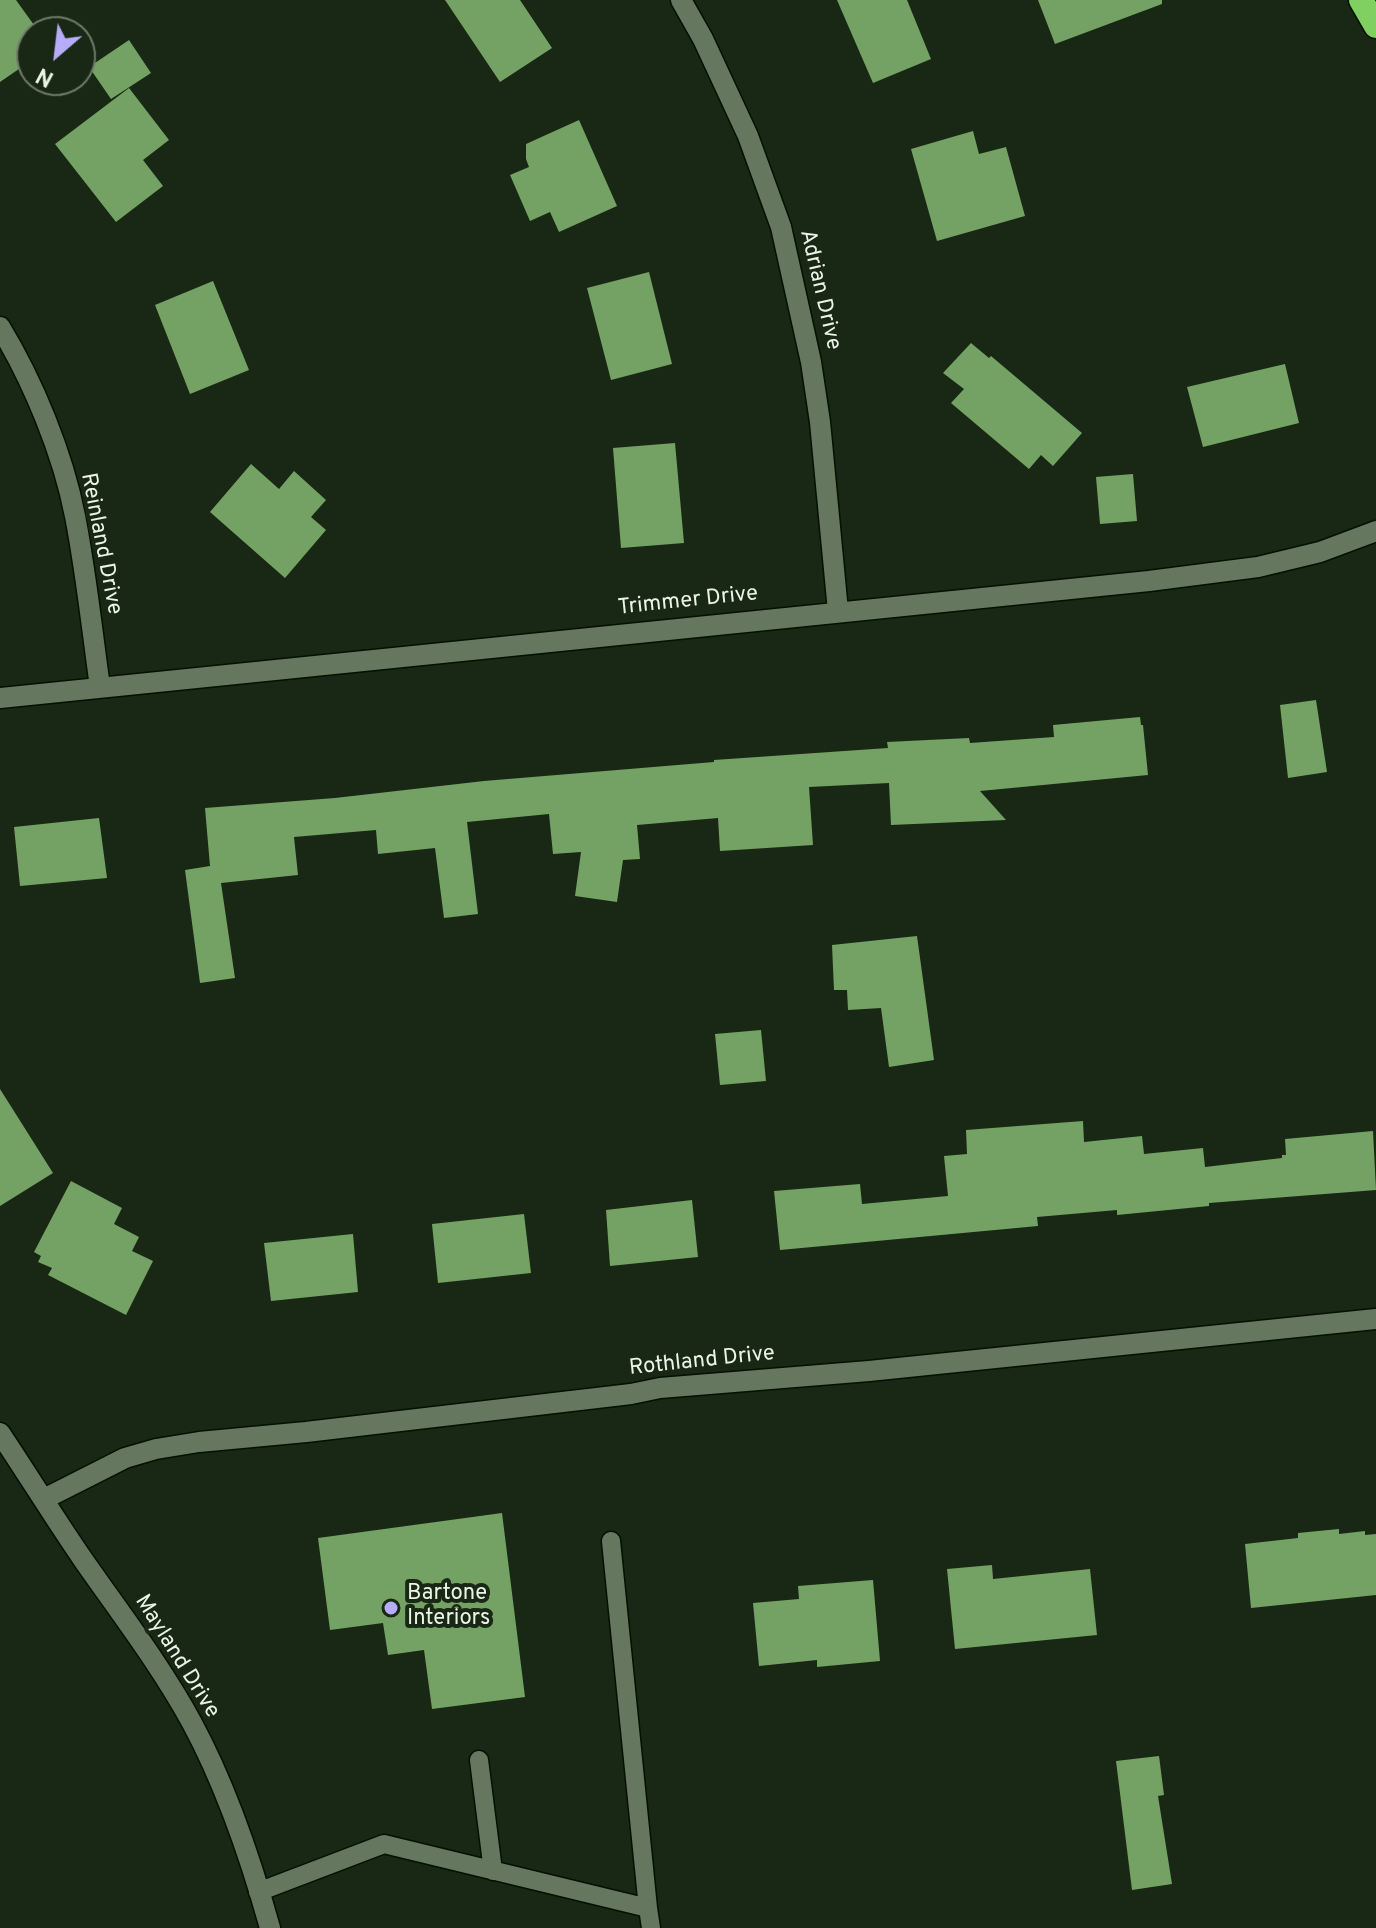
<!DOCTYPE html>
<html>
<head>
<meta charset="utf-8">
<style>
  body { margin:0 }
  #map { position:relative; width:1376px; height:1928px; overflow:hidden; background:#192814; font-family:Overpass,sans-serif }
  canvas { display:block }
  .north { position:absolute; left:16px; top:16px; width:80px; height:80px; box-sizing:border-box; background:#192814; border:2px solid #6d7a68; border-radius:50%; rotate:208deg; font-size:22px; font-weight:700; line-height:32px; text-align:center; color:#eaf4e7 }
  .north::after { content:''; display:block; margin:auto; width:28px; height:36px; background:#b6acf8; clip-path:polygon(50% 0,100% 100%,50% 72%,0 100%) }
</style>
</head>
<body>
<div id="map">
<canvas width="1376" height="1928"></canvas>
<div class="north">N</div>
</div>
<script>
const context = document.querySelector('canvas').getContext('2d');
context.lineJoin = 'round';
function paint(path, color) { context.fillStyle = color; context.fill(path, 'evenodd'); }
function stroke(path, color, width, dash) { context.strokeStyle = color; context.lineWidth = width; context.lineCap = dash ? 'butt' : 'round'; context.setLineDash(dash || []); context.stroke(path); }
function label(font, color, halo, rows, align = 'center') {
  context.font = font + ' Overpass,sans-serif'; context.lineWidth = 8; context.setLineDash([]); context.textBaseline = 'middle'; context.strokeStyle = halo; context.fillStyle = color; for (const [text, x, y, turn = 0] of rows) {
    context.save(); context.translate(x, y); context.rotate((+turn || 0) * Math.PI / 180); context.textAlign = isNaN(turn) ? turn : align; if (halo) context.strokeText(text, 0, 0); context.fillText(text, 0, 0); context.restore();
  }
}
paint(new Path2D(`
  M0,0H16L39,32H32V60L0,82Z
  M445,0H520L552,48L500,82Z
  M837,0H907L931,59L873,83Z
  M1038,0H1162V4L1055,44Z
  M129,40L151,73L111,99L89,67Z
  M129,88L169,140L143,160L163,186L116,222L55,144Z
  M579,120L617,206L559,232L550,212L530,221L510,175L529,167L526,159V144Z
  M973,131L979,154L1006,147L1025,216L937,241L911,149Z
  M649,272L672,364L611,380L587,288Z
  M213,281L249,370L190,394L155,305Z
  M971,343L989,358L991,356L1082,433L1053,466L1041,455L1029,469L951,403L964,389L943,373Z
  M1285,364L1299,423L1203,447L1187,387Z
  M675,443L684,543L621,548L613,448Z
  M251,464L279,489L294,471L326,500L311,517L326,530L285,578L210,512Z
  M1133,474L1137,521L1100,524L1096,477Z
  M1316,700L1327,772L1288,778L1280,705Z
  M1140,717L1141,725H1143L1148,775L980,791L1006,820L891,825L889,783L809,787L813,845L720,851L718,818L637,825L640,859L623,860L617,902L575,896L581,852L553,854L549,814L467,822L478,914L444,918L435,848L378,854L376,830L294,837L298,875L221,883L235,978L200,983L185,870L210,866L205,808L335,798L484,781L714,762V760L888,748L887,742L969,738L970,743L1054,737L1053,725Z
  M99,818L107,878L20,886L14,827Z
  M917,936L934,1060L889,1067L881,1008L848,1010L847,990H834L832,945Z
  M761,1030L766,1081L720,1085L715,1034Z
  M0,1089L53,1173L0,1206Z
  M1083,1121L1084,1142L1142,1136L1144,1154L1203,1148L1205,1167L1282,1158V1155H1286L1285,1139L1373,1131L1376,1190L1209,1203V1206L1117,1215V1210L1037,1217L1038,1226L780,1250L774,1191L860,1184L862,1204L948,1196L944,1156L967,1154L966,1130Z
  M71,1181L122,1208L114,1224L139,1237L132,1251L153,1261L126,1315L48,1275L52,1268L38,1262L41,1256L34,1252Z
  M692,1200L698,1257L610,1266L606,1210Z
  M524,1214L531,1273L438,1283L432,1224Z
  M353,1234L358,1292L271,1301L264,1243Z
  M502,1513L525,1697L432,1709L424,1650L388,1655L383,1623L330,1630L318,1538Z
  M1339,1529V1534L1365,1531V1535L1376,1534V1595L1251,1608L1245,1544L1298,1538V1533Z
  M992,1565L993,1579L1090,1569L1097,1635L955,1649L947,1569Z
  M873,1580L880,1661L817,1667V1660L759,1666L753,1603L799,1599L798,1586Z
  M1159,1756L1164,1795L1158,1796L1172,1884L1132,1890L1116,1761Z`), '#74a264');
const lane = new Path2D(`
  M611,1541L648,1908
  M479,1760L493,1871
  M258,1892L384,1844L648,1908L651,1928`);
const street = new Path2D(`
  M681,0L703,39L748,136L781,227L811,362L820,422L838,611
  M0,327C33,381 63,454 75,516C86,572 92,630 100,687
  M0,698L1149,581L1258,567L1320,552L1376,531
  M0,1433C28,1475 55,1519 84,1561C121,1614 161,1666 192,1723C226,1786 251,1860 270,1928
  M44,1499L125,1458L156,1449L199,1442L306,1432L631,1394L660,1388L869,1371L1376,1319`);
const highway = new Path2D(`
  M1361,0L1376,26`);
stroke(lane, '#041001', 21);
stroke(street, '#041001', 23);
stroke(highway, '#041001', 27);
stroke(lane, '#65775f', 18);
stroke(street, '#65775f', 20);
stroke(highway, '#7fd061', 24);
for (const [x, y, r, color] of [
  [391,1608,8,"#b6acf8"]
]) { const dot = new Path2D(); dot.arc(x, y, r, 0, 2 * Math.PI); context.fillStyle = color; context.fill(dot); stroke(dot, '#192814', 3); }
label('22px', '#eaf4e7', '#192814', [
  ["Adrian Drive",819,290,77],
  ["Reinland Drive",100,544,79],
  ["Trimmer Drive",688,602,-6],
  ["Rothland Drive",702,1362,-6],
  ["Mayland Drive",176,1657,58]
]);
label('22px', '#eaf4e7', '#192814', [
  ["Bartone",407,1595],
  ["Interiors",407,1620]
], 'left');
</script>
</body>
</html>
